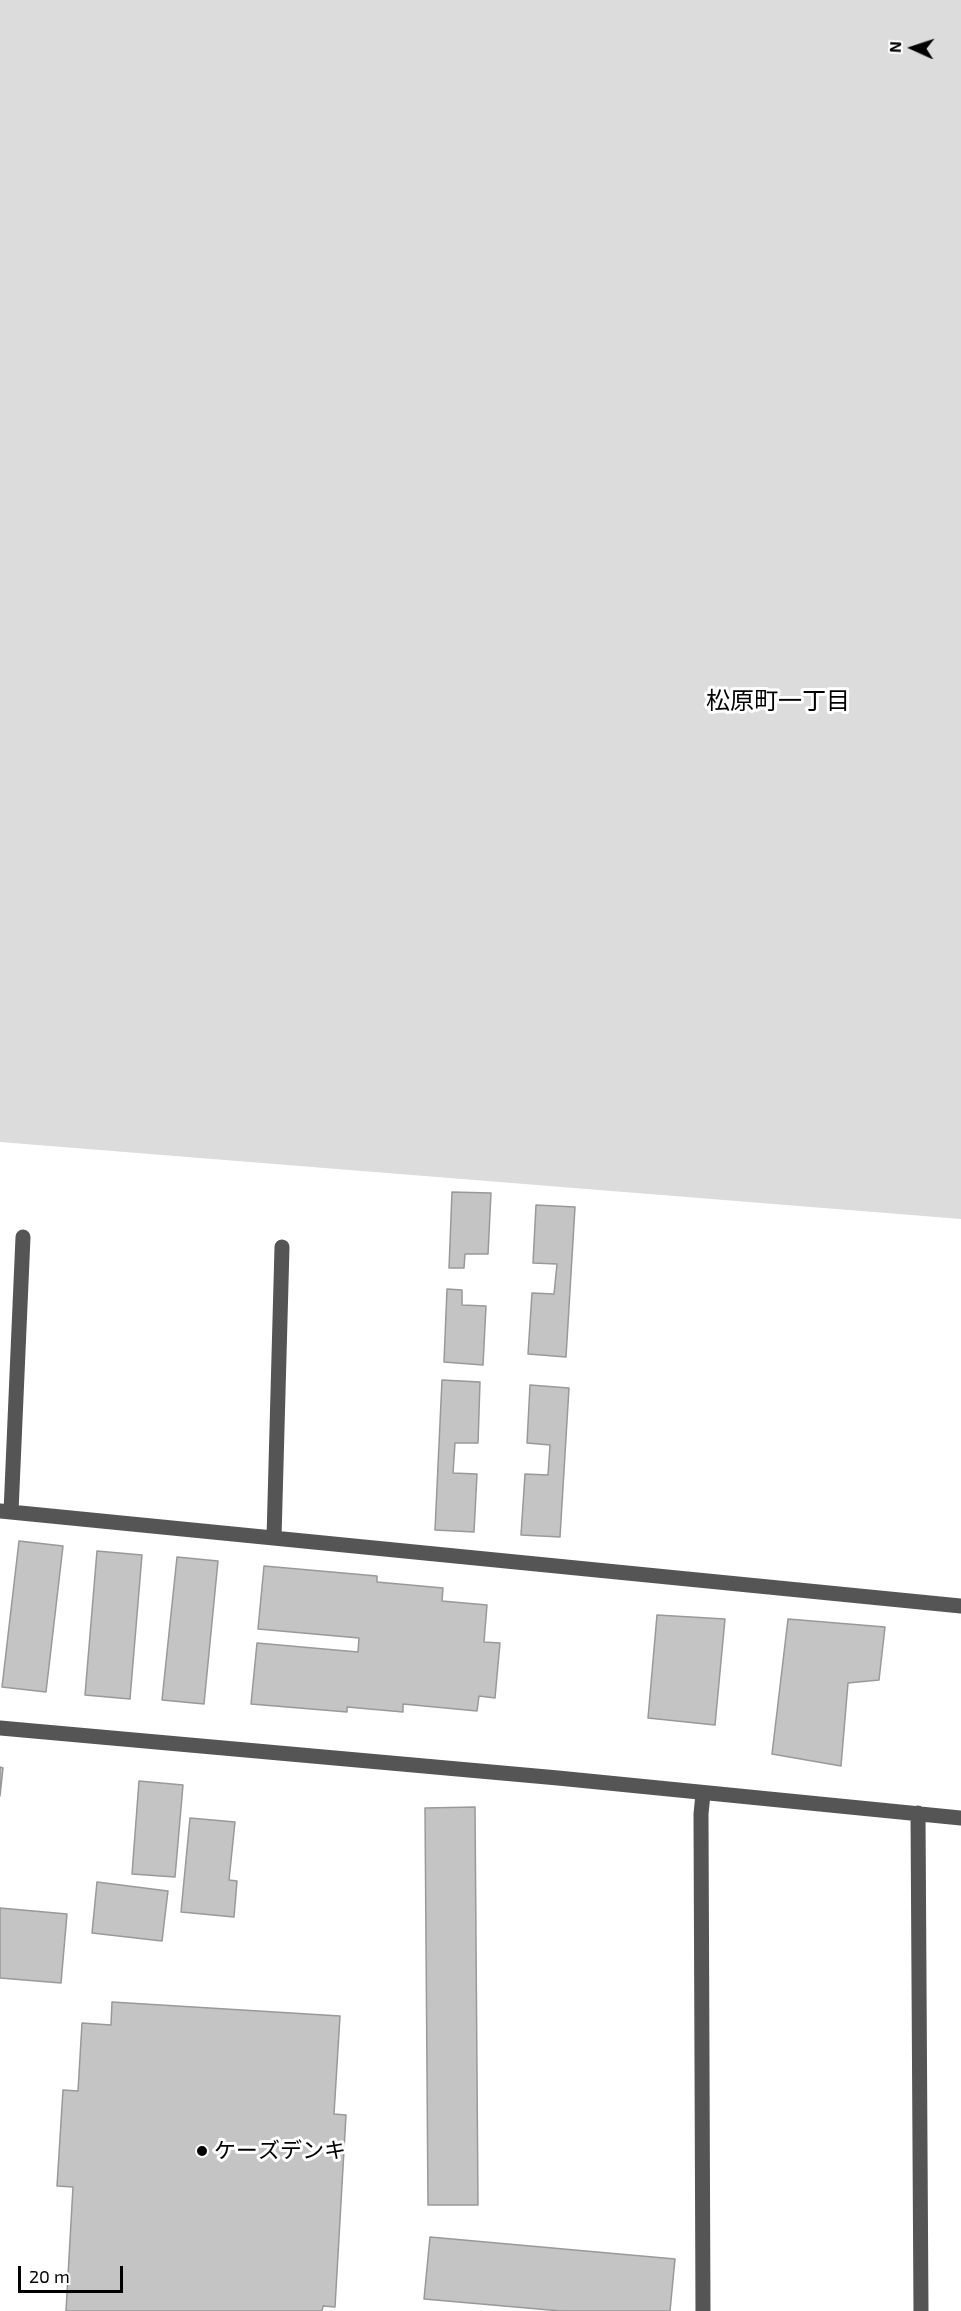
<!DOCTYPE html>
<html>
<head>
<meta charset="utf-8">
<style>
  body { margin:0 }
  #map { position:relative; width:961px; height:2311px; overflow:hidden; background:#fff; font-family:"Exo 2",sans-serif }
  canvas { display:block }
  .north { position:absolute; left:883px; top:18px; width:60px; height:60px; -webkit-text-stroke:4px #fff; paint-order:stroke; rotate:273deg; font-size:16px; font-weight:700; line-height:24px; text-align:center; color:#000 }
  .north::after { content:''; display:block; margin:auto; width:21px; height:27px; background:#000; clip-path:polygon(50% 0,100% 100%,50% 72%,0 100%) }
  .scale { position:absolute; left:18px; top:2266px; width:105px; height:27px; box-sizing:border-box; border:3px solid #000; border-top:0; padding-left:8px; font-size:18px; line-height:21px; white-space:nowrap; color:#000; -webkit-text-stroke:4px #fff; paint-order:stroke }
</style>
</head>
<body>
<div id="map">
<canvas width="961" height="2311"></canvas>
<div class="north">N</div>
<div class="scale">20 m</div>
</div>
<script>
const context = document.querySelector('canvas').getContext('2d');
context.lineJoin = 'round';
function paint(path, color) { context.fillStyle = color; context.fill(path, 'evenodd'); }
function stroke(path, color, width, dash) { context.strokeStyle = color; context.lineWidth = width; context.lineCap = dash ? 'butt' : 'round'; context.setLineDash(dash || []); context.stroke(path); }
function label(font, color, halo, rows, align = 'center') {
  context.font = font + ' "Exo 2","Noto Sans JP",sans-serif'; context.lineWidth = 6; context.setLineDash([]); context.textBaseline = 'middle'; context.strokeStyle = halo; context.fillStyle = color; for (const [text, x, y, turn = 0] of rows) {
    context.save(); context.translate(x, y); context.rotate((+turn || 0) * Math.PI / 180); context.textAlign = isNaN(turn) ? turn : align; if (halo) context.strokeText(text, 0, 0); context.fillText(text, 0, 0); context.restore();
  }
}
paint(new Path2D(`
  M0,0H961V1219L0,1142Z`), '#dcdcdc');
const building = new Path2D(`
  M452,1192L491,1193L488,1254H465L464,1268H449Z
  M536,1205L575,1207L566,1357L528,1354L532,1293L554,1294L557,1264L533,1263Z
  M447,1289L462,1290V1305L486,1306L483,1365L444,1362Z
  M442,1380L480,1382L478,1443H455L453,1473L477,1474L474,1532L435,1530Z
  M530,1385L569,1388L560,1537L521,1535L525,1474L548,1475L550,1445L527,1443Z
  M19,1541L63,1546L46,1692L2,1687Z
  M97,1551L142,1555L130,1699L85,1695Z
  M177,1557L218,1561L204,1704L162,1700Z
  M264,1566L377,1576V1582L443,1588L442,1601L487,1605L484,1642L500,1643L495,1698L479,1696L477,1711L403,1704V1712L347,1707V1712L251,1704L257,1643L358,1652L359,1638L258,1629Z
  M657,1615L725,1619L715,1725L648,1718Z
  M788,1619L885,1627L879,1680L848,1683L841,1766L772,1754Z
  M0,1767L3,1768L0,1796Z
  M139,1781L183,1785L175,1877L132,1874Z
  M475,1807L478,2205H428L425,1808Z
  M190,1818L235,1822L229,1880L237,1881L234,1917L181,1912Z
  M97,1882L168,1891L162,1941L92,1933Z
  M0,1908L67,1914L61,1983L0,1978Z
  M112,2002L340,2016L334,2114L346,2115L335,2307L323,2306L322,2311H66L73,2187L57,2186L63,2090L78,2091L82,2023L111,2025Z
  M430,2237L675,2259L670,2311H561L424,2299Z`);
paint(building, '#c4c4c4');
stroke(building, '#999', 1.5);
stroke(new Path2D(`
  M0,1511L961,1606
  M11,1512L23,1237
  M274,1538L282,1247
  M0,1728L558,1778L961,1818
  M918,1813L921,2311
  M703,2311L701,1814L703,1794`), '#555', 15);
for (const [x, y, r, color] of [
  [202,2151,6,"#000"]
]) { const dot = new Path2D(); dot.arc(x, y, r, 0, 2 * Math.PI); context.fillStyle = color; context.fill(dot); stroke(dot, '#fff', 2); }
label('22px', '#000', '#fff', [
  ["ケーズデンキ",214,2151]
], 'left');
label('24px', '#000', '#fff', [
  ["松原町一丁目",778,701]
]);
</script>
</body>
</html>
